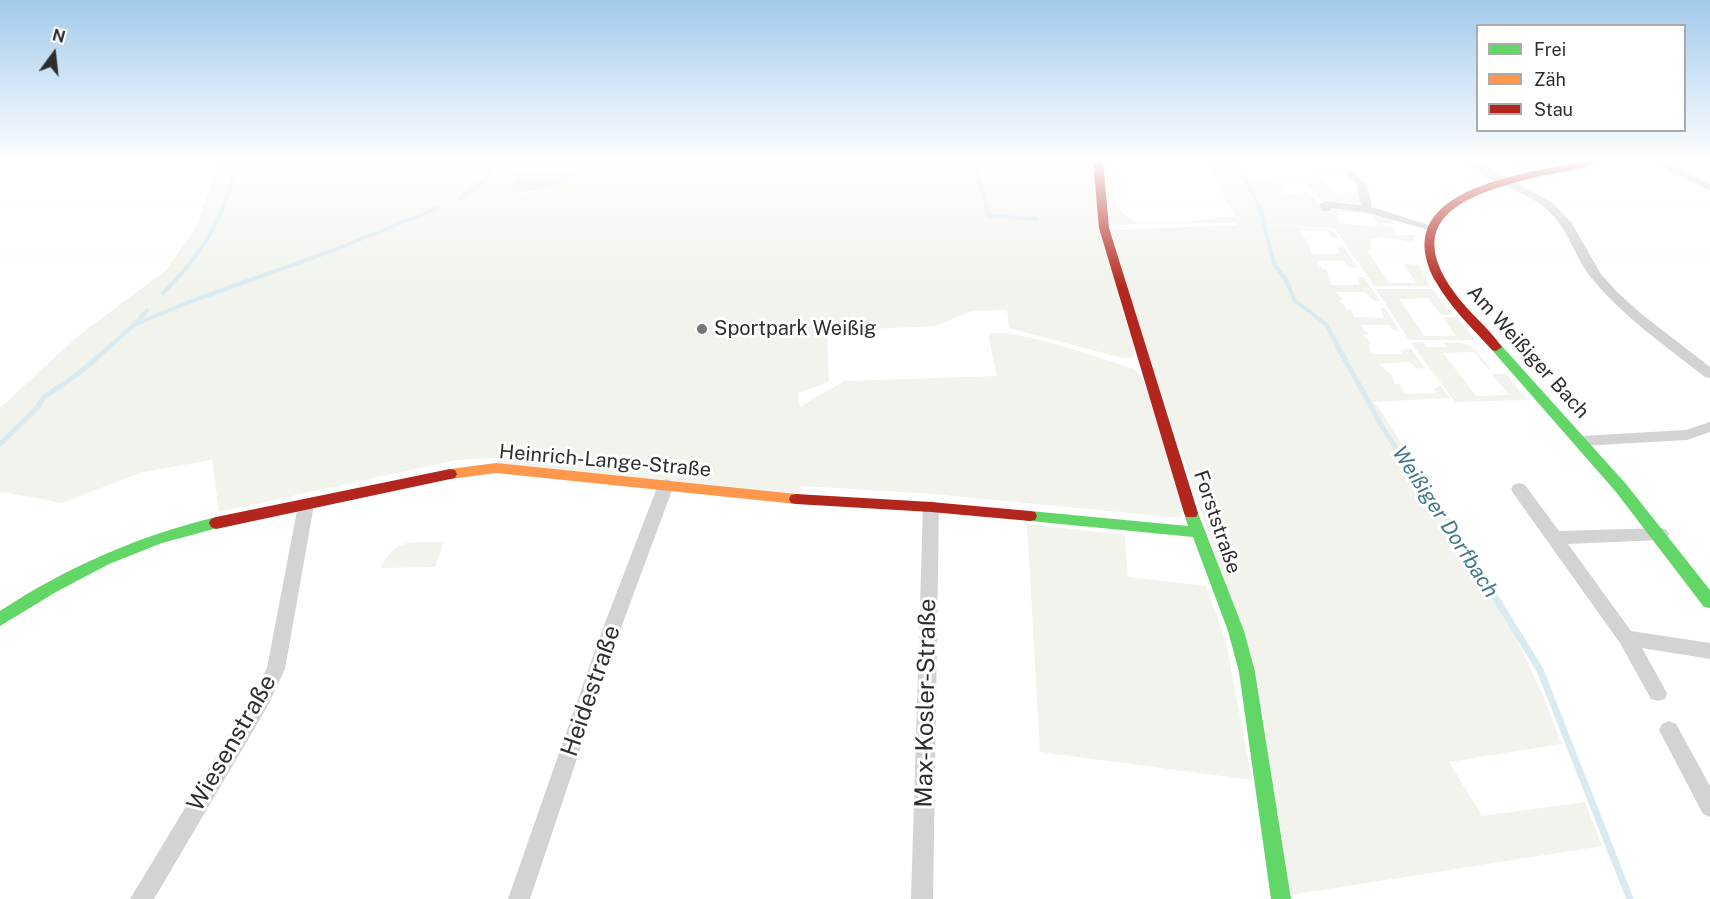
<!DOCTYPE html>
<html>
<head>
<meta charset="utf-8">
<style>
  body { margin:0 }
  #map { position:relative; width:1710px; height:899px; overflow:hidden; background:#fff; font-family:"Public Sans",sans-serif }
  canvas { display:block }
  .legend { position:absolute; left:1476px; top:24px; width:210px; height:108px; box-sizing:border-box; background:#fff; border:2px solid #ababab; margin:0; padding:8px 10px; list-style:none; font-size:18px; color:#2e2e2e }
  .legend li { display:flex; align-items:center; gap:12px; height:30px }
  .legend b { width:30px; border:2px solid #ababab }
  .north { position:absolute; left:24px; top:24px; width:60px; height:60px; -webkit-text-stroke:4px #fff; paint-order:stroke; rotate:15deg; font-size:16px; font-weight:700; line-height:24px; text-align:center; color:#2e2e2e }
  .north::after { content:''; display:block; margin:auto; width:21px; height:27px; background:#2e2e2e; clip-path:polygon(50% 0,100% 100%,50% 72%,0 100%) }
</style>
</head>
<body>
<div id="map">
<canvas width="1710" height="899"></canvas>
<ul class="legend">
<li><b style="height:8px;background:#63d668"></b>Frei</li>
<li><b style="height:8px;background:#ff974d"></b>Zäh</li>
<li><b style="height:8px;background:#b3261e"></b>Stau</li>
</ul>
<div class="north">N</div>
</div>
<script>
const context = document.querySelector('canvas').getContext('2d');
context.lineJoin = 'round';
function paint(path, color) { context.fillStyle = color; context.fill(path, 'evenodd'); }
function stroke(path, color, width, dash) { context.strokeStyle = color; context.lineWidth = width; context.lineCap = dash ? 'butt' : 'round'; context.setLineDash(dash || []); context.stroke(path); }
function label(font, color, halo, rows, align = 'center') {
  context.font = font + ' "Public Sans",sans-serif'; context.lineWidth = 6; context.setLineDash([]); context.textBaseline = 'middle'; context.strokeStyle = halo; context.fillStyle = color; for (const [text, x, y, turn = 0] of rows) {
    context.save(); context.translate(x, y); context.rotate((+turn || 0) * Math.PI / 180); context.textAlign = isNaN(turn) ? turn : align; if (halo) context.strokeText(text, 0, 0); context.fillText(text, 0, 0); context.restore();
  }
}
paint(new Path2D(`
  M220,161H1092L1094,189L1104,191V161H1108C1110,177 1110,192 1118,206C1122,213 1128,219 1136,221C1162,228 1206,219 1234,216L1206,161H1237L1248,185C1267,173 1290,177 1312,176L1310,170H1347L1355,173L1323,177L1337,193L1357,191L1354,187H1359L1362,203L1322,201L1305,183L1287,182L1279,186V188L1282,189L1283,193L1304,196V191C1313,194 1319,202 1322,211L1331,212L1330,206L1364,210L1392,219L1393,224L1383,223L1384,226L1394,227L1397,235H1415L1413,242L1382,237L1370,240L1371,249L1367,250L1389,283H1416L1404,264L1419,265L1430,286H1374L1335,229L1264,223L1334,230L1339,238H1333L1326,230L1299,231L1308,242L1312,254H1339L1337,247H1344L1358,268H1350L1344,261H1316L1322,269H1326L1332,285H1360L1358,277H1364L1380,301H1374L1365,292H1336L1343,299L1339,300L1347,309H1351L1354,317L1384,318L1381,308H1385L1400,332L1393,330L1389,325H1360L1368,334L1363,335L1371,344H1368L1371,349H1369L1372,354H1403L1400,350L1411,349L1425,368L1417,369L1409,362L1379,364L1391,374L1395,384H1400L1405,394L1437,393L1434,388L1441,386L1450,398L1372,402L1378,407L1489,579L1543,696L1562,744L1449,762L1482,816L1585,802L1602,846L1291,895L1259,686L1181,450L1151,367L1111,230L1237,225L1236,223L1099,225L1135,354L1133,357L1122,358L1009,328L1007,310L971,311L936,326L827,331L829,382L798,393L800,407L844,381L997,376L989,338V334C1014,327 1105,360 1134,369L1143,378L1173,471L1183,512L1180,518L934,494L801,486L800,499L496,468L497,458L456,460L219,512L212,460L143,472L62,503L2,492L0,494V408L78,336L166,270L195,229ZM597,163L594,168L586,173L530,193H513L512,186L516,180L515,172ZM1336,211L1373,215L1377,227L1339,223Z
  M1376,289H1432L1453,315H1441L1428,298L1399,299L1425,336H1456L1443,317H1456L1476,340H1409Z
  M1423,342L1427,347H1446L1443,343C1474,342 1472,346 1491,369H1488L1474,352L1443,353L1476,396L1509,395L1492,374H1506L1527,400L1455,402L1411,343Z
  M1027,524L1125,535L1128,577L1206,586L1226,642L1252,780L1040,752Z
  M444,542L435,567L381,568C395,536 413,543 444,542Z`), '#f1f3ec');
paint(new Path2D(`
  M598,163C586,179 533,193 513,193L512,186L516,180L514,172Z`), '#d9eaf0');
stroke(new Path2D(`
  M973,161L989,216L1036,219
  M1236,161L1259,206L1274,264L1286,280L1295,301L1326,324L1339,348
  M974,165L997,169H1065
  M460,198L484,181L497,161
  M163,293C206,250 222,220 238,161
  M137,322L147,310
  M108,348L134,325L189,302L334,250L438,208`), '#d9eaf0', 4);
stroke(new Path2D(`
  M1338,347L1383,428L1411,471L1443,513L1490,589
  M0,444L38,407L43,398L83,370L109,347`), '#d9eaf0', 5);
stroke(new Path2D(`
  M1489,587L1540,670L1630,899`), '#d9eaf0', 7);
paint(new Path2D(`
  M1463,161H1476L1551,202L1571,222L1601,274L1617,292L1644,316L1710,367V378L1705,377C1667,347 1626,319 1594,281C1574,258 1568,225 1543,206C1521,190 1481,179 1463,161Z
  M1652,161H1665L1710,184V191Z
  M1350,171L1367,184L1372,207L1438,228L1432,231L1366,212L1331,208L1330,211H1322L1319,204L1325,201L1361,205L1357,185L1345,174Z
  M1710,422V432L1687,440L1581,446L1574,441L1581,436L1686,430Z
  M666,479L672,481L674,485L618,636L530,899H508L600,636L658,485L660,481Z
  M1519,483L1525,485L1559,531L1661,528L1667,530L1669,534L1667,538L1661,540L1568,544L1631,631L1710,643V659L1642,648L1667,693L1665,699L1658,701L1651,699L1620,643L1513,493L1511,489L1513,485Z
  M306,499L312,501L314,505L285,669L266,709L154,899H130L252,697L267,668L298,505L300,501Z
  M931,501L937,503L939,507L933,899H911L923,507L925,503Z
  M1669,721L1676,724L1710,786V817L1703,814L1659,730L1662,724Z`), '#d3d3d3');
paint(new Path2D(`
  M1496,343L1500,344L1626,484L1710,590V608L1704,607L1616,492L1492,350L1490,347L1492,344Z
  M1191,508L1196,509L1198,513L1244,631L1255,672L1291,899H1271L1239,672L1228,631L1193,537L1030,521L1025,520L1023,516L1025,512L1030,511L1188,526L1184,513L1186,509Z
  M216,517L221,519L223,523L221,527L162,543L109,564L56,592L0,626V611C67,567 138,536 216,517Z`), '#63d668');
paint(new Path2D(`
  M496,463L796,494L801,495L803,499L801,503L796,504L496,473L450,479L443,474L450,469Z`), '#ff974d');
paint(new Path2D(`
  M1093,161H1103L1109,228L1198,513L1196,517H1186L1184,513L1099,228Z
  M1582,161H1598C1585,170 1553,173 1536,177C1474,193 1398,214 1454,292C1468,312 1488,327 1502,347L1496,351L1492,350C1472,328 1450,307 1436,282C1385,189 1522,175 1582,161Z
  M450,469L455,470L457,474L455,478L216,529L211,527L209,523L211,519L216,517Z
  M796,494L931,502L1030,511L1035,512L1037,516L1035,520L1030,521L931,512L796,504L791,503L789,499L791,495Z`), '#b3261e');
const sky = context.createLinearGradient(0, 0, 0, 287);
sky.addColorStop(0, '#a2caeb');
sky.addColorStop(0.56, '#fff');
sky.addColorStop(1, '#ffffff00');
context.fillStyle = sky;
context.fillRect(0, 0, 1710, 287);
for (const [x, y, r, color] of [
  [702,329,6,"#777"]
]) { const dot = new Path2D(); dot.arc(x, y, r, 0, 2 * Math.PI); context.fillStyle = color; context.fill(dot); stroke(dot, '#fff', 2); }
label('20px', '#2e2e2e', '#fff', [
  ["Sportpark Weißig",714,329]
], 'left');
label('20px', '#2e2e2e', '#fff', [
  ["Am Weißiger Bach",1528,352,48],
  ["Heinrich-Lange-Straße",605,461,5],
  ["Forststraße",1217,522,71]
]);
label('italic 21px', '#40798b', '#fff', [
  ["Weißiger Dorfbach",1445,522,57]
]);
label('24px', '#2e2e2e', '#fff', [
  ["Heidestraße",591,691,-71],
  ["Max-Kosler-Straße",926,703,-89],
  ["Wiesenstraße",232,743,-60]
]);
</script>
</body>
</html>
